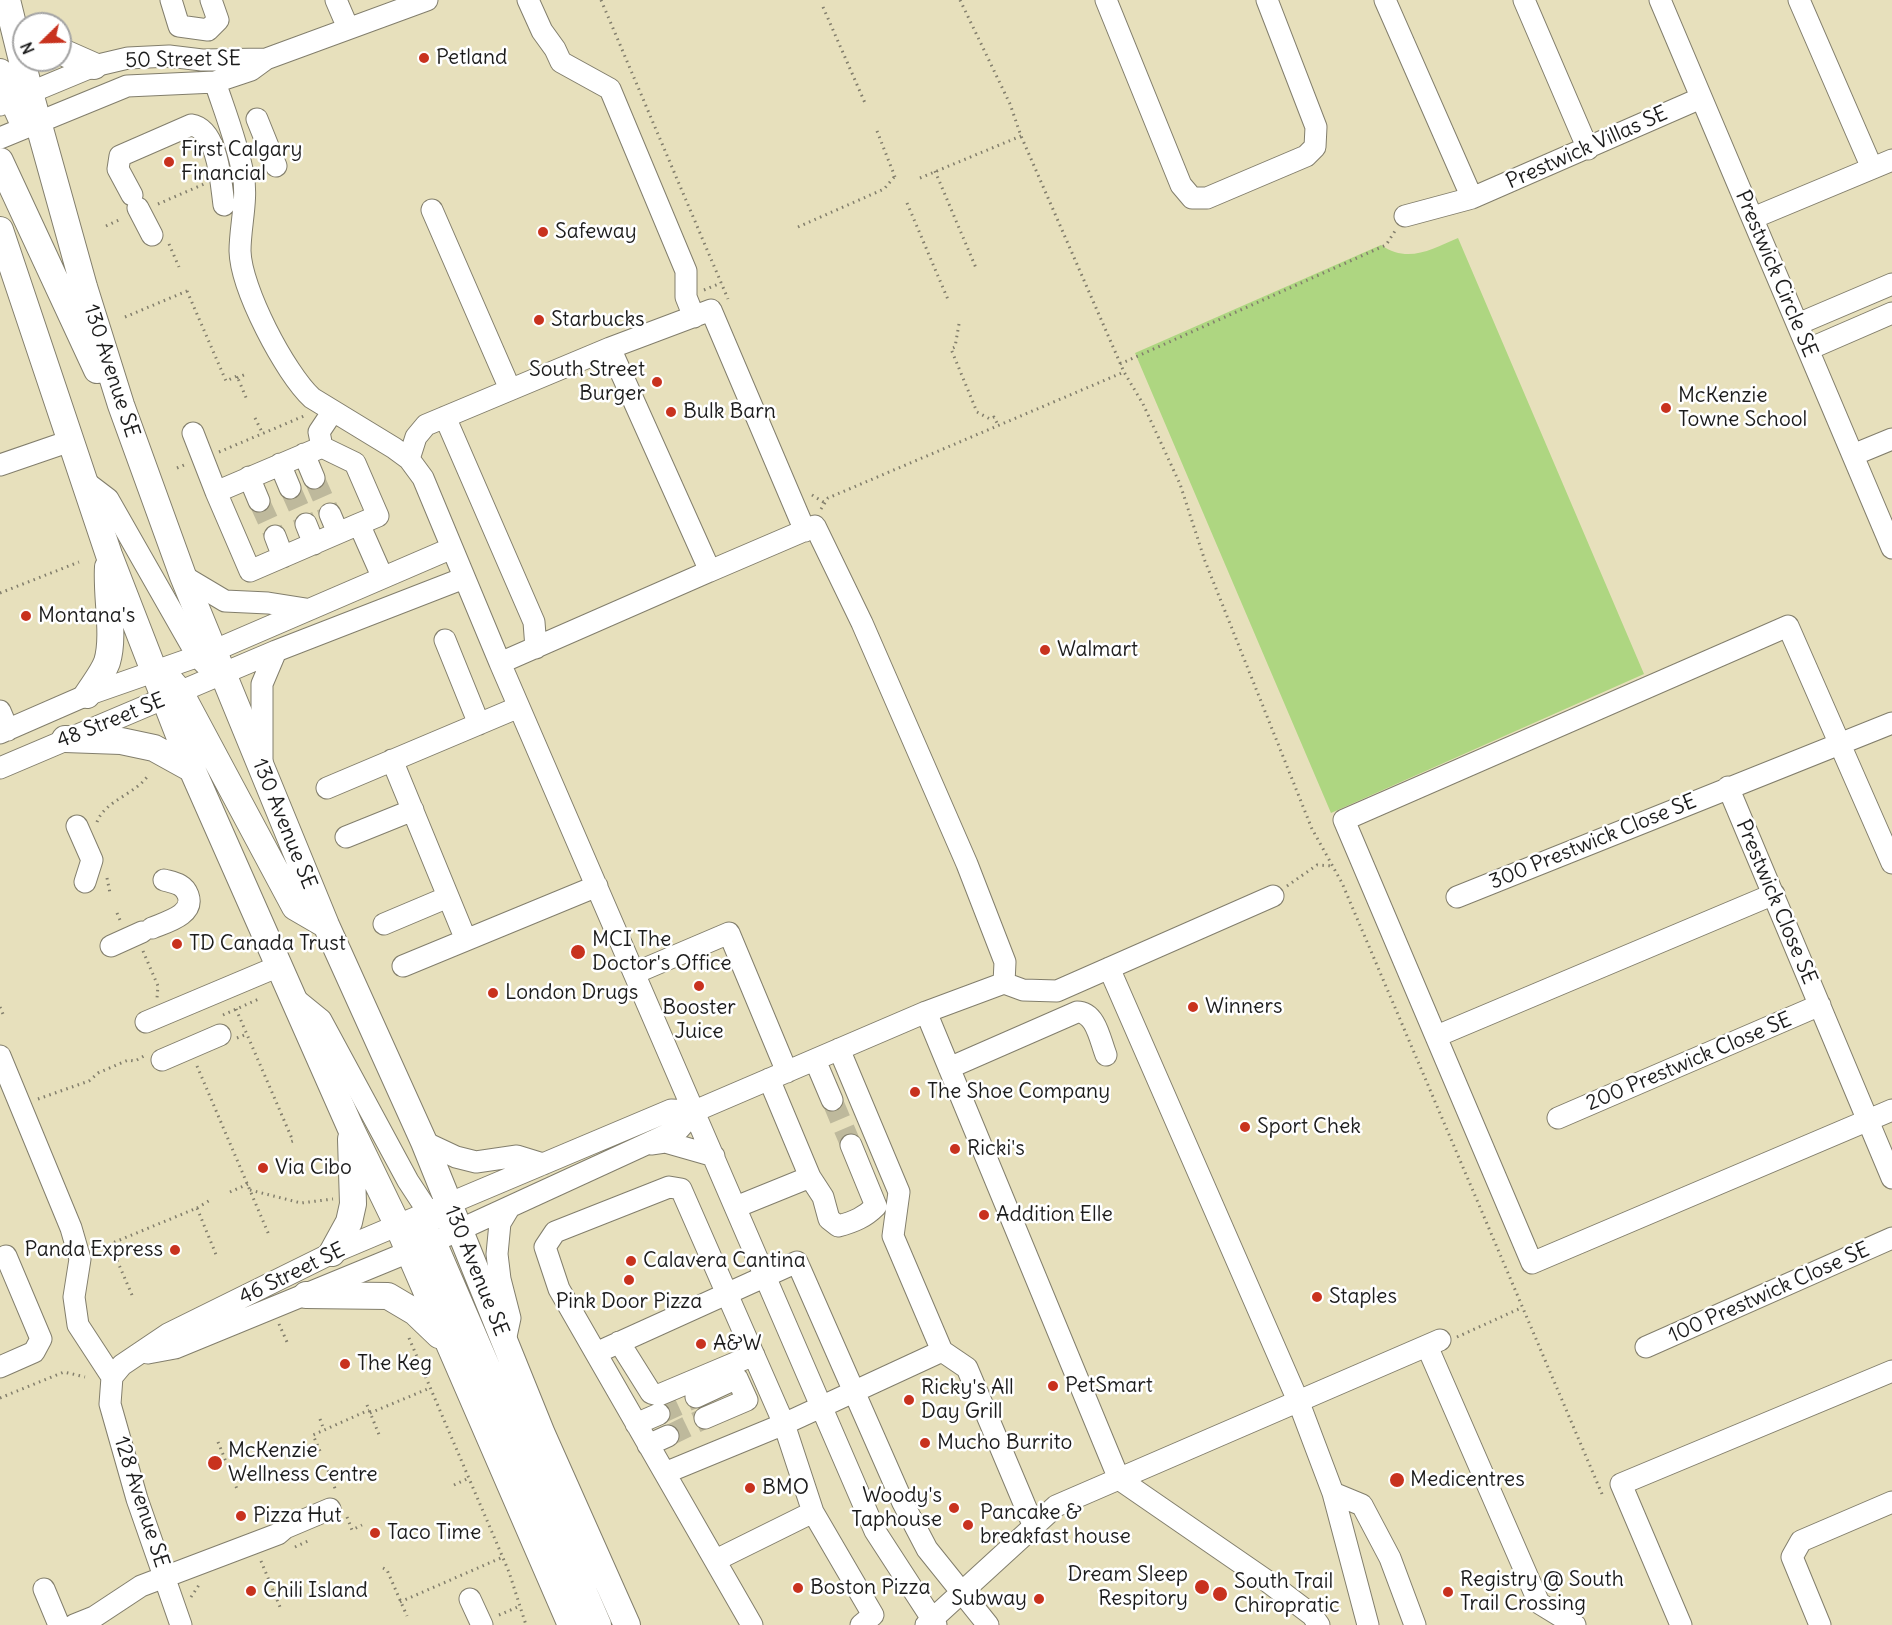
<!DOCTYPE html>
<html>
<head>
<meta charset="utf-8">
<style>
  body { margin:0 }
  #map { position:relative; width:1892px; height:1625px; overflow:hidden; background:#e7e0bc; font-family:Delius,sans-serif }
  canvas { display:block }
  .north { position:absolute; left:12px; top:12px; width:60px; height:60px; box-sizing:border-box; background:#fff; border:2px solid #a4a4a4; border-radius:50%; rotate:247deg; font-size:16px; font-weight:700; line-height:24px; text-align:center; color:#1c1c1c }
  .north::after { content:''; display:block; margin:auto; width:21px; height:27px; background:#c8321e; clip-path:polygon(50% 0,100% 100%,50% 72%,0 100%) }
</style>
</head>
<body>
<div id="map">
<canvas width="1892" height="1625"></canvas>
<div class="north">N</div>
</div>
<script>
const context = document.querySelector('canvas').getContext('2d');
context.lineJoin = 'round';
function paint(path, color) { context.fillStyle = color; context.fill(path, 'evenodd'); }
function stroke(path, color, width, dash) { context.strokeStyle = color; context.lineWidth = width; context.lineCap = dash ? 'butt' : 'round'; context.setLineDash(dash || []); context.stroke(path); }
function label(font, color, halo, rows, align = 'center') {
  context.font = font + ' Delius,sans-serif'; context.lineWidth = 5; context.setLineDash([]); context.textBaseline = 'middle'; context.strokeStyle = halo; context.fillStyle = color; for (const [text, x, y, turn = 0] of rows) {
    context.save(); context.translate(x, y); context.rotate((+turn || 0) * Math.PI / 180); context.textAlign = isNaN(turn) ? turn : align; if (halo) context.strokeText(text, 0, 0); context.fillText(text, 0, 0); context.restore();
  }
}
paint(new Path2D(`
  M1458,238L1644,674L1331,813L1135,353L1381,245C1408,264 1432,249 1458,238Z`), '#aed681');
stroke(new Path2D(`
  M314,478L330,514
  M290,488L306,524
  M259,501L275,536
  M832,1100L851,1145
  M659,1414L696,1397
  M668,1436L705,1418`), '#beb99c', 21, [21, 10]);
const minor = new Path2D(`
  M171,0L179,26L208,30L218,20L211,0
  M336,0L348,28
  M528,0L542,31L555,49L561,62L610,89L686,271V297L694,317
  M1106,0L1181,185L1192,198H1207L1306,156L1315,147L1316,127L1267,0
  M1385,0L1472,198
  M1524,0L1588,149
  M1660,0L1892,548
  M1799,0L1872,168
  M215,82C225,112 237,142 243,174C248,199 240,226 240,251C241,289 285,373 312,398L394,448L409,459L423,478L500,663L710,571L610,348
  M0,105L94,66L128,58L169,56L202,60L265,59
  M257,119L276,166
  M0,138L127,86L215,82L251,70L266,59L427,0
  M132,195L118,169L120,156L191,125C218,129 221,183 224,205
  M138,208L152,235
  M432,210L510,389
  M1405,216L1472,198L1701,98
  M1753,218L1892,160
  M1798,324L1892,284
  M1809,349L1892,313
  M445,417L534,622L536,648
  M193,433L216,492
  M322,447L319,432L333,411
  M304,454L314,478
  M1853,455L1892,439
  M409,459L416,437L426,425L610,348L711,310L805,531
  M280,464L290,488
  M0,465L70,441
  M249,477L259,501
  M83,480L108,499L198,657L208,667
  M330,514L338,533
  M306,524L314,544
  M359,524L378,516L355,463L322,447L216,492L250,571L359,524L382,576
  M275,536L283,557
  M710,571L815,526L862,623L967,864L1005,962L1004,983
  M183,576L225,601L268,603L306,609
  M445,640L479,724
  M500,663L875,1531L936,1625
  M0,711L8,730
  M0,733L87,695L213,651L452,548
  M392,760L466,940
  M262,764V684L276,651
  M0,768L276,651L464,578
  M1728,787L1892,1178
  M327,788L519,707
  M77,826L92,860L85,882
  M346,837L413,810
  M1892,863L1788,626L1344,820L1532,1263L1892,1110
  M1457,897L1892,723
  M384,924L448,897
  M152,928C166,922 195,915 188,895C184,884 175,883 164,880
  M111,946L142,932
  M403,966L597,886
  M1109,968L1299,1403L1333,1493L1368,1625
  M635,973L729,933L787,1072
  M294,998L321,1020L408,1181L429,1213L440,1218
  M926,1012L1119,1479L1267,1581L1312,1615L1319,1625
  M146,1022L279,966
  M1437,1036L1774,894
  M839,1049L899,1192L893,1236L942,1351L967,1368L1034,1527
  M0,1056L71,1228L80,1259L74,1297L78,1325L112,1377
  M162,1060L220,1035
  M815,1060L832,1100
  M949,1068L1077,1012C1096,1012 1100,1040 1106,1055
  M1558,1118L1820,1005
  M424,1142L456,1157L476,1162L517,1156L543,1164
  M651,1144L665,1142L714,1156
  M810,1177L823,1197L829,1219L838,1226C854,1222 865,1217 876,1206L851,1145
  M736,1207L810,1177L769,1079
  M505,1341L510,1318L500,1279L497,1254L500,1223L509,1208
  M619,1342L651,1393L659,1395L754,1355
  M1427,1346L1539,1603L1575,1625
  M1646,1347L1892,1238
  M148,1353L175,1348L433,1242L679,1129L695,1111
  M596,1353L797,1262L903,1503L927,1549L988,1625
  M0,1367L34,1352L41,1339L6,1256
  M112,1377L122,1365L168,1334L332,1253L671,1110L695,1111L926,1012L1004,983L1023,990L1057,991L1273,896
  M112,1377L110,1404L137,1499L181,1625
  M696,1397L737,1378L747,1400L705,1418
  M636,1424L659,1414
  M648,1445L668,1436
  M665,1473L784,1424L942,1351
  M1333,1493L1362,1505L1390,1558L1415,1625
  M716,1560L813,1512
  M44,1589L59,1625
  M470,1599L482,1625
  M74,1625L94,1617L141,1586L278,1534L285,1528L330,1509
  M752,1625L559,1289L545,1247L555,1232L669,1187L681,1189L784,1424L813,1512L873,1615L861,1625
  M926,1625L1056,1506L1440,1340
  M1681,1625L1621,1484L1892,1371
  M1820,1625L1792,1557L1801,1541L1892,1502`);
const major = new Path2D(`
  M7,0L30,93L84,287L121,405L183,576L326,925L424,1142L542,1434L627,1625
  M60,51L94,66
  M0,72L21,118L39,124
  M0,161L97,370
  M0,230L109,555L192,769L351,1129L398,1226L571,1625
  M156,673L168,678L180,692L295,907L326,925
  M87,695C94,684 103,673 107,662C115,636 106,596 108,567
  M65,739L121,741L154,748L192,769
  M398,1226L420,1227L433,1242L598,1625
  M332,1253L349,1222L353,1204L351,1139
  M306,1295L388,1296L415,1312L439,1335`);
stroke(minor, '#827e6c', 23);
stroke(major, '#827e6c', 28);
stroke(new Path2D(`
  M601,0L728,299
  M960,0L1010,104L1021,136L1124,372L1143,404L1180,484L1205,561L1312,829L1342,883L1602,1494
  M823,7L865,103
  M877,131L895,177
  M935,171L976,268
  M920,178L1021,136
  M907,203L949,302
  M158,204L204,184
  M106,226L121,219
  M798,227L884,189L895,176
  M169,244L179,267
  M704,290L721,283
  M187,291L226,381L237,376L247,400
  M125,317L187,291V287
  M959,324L955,347L951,349L977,412L990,419L994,417L998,425
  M1120,364L1386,245L1395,231
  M237,378L246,374
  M255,418L263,434
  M219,452L304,416
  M177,468L184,465
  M812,495L825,503
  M821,509L828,498L1124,372
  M0,593L79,562
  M97,822C105,800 137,794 149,774
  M107,878L110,893
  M1287,886L1317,865L1332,866
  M117,913L120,920
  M143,951L158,986L157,998
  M0,1007L3,1014
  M236,1009L293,1141L290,1142
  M223,1015L261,998
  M237,1038L247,1034
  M197,1066L269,1235
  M38,1099L89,1081L98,1073L128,1060L135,1061L144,1056
  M250,1190L301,1203L333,1199
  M230,1192L248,1184
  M197,1208L212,1199
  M132,1295L110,1244L197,1208L217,1257
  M279,1324L287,1342
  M1457,1337L1521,1308
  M409,1338L509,1572L526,1625
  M0,1398L64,1372L85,1377
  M367,1405L380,1437
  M370,1413L430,1388
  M320,1419L324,1430
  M218,1442L237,1489
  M320,1451L313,1435L369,1410
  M328,1470L336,1491
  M454,1485L469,1478
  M347,1517L352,1530L362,1525
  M295,1547L308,1541
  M261,1561L280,1607
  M383,1568L387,1570L407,1616
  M191,1597L199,1585
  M400,1602L503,1557
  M499,1615L520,1606`), '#827e6c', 3, [1.5, 4.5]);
stroke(minor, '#fff', 21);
stroke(major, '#fff', 26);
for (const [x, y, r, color] of [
  [424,58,6,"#c8321e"],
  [169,162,6,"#c8321e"],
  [543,232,6,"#c8321e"],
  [539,320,6,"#c8321e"],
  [657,382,6,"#c8321e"],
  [1666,408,6,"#c8321e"],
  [671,412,6,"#c8321e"],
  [26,616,6,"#c8321e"],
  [1045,650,6,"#c8321e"],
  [177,944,6,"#c8321e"],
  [578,952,8,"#c8321e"],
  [699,986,6,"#c8321e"],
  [493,993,6,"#c8321e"],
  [1193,1007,6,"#c8321e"],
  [915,1092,6,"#c8321e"],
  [1245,1127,6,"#c8321e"],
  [955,1149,6,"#c8321e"],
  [263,1168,6,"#c8321e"],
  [984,1215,6,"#c8321e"],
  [175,1250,6,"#c8321e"],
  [631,1261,6,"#c8321e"],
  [629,1280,6,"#c8321e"],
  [1317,1297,6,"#c8321e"],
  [701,1344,6,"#c8321e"],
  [345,1364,6,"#c8321e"],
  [1053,1386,6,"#c8321e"],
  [909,1400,6,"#c8321e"],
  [925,1443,6,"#c8321e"],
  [215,1463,8,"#c8321e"],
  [1397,1480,8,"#c8321e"],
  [750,1488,6,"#c8321e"],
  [954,1508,6,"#c8321e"],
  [241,1516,6,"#c8321e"],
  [968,1525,6,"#c8321e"],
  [375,1533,6,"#c8321e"],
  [1202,1587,8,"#c8321e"],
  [798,1588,6,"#c8321e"],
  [251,1591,6,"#c8321e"],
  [1448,1592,6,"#c8321e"],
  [1220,1594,8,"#c8321e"],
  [1039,1599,6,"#c8321e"]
]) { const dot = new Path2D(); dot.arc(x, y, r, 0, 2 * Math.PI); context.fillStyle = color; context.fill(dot); stroke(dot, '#fff', 2); }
label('21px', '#1c1c1c', '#fff', [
  ["Petland",436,58],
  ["First Calgary",181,150],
  ["Financial",181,174],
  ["Safeway",555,232],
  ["Starbucks",551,320],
  ["South Street",645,370,"right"],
  ["Burger",645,394,"right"],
  ["McKenzie",1678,396],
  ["Towne School",1678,420],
  ["Bulk Barn",683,412],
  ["Montana's",38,616],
  ["Walmart",1057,650],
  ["MCI The",592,940],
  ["Doctor's Office",592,964],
  ["TD Canada Trust",189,944],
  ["London Drugs",505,993],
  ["Winners",1205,1007],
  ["Booster",699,1008,"center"],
  ["Juice",699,1032,"center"],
  ["The Shoe Company",927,1092],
  ["Sport Chek",1257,1127],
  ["Ricki's",967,1149],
  ["Via Cibo",275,1168],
  ["Addition Elle",996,1215],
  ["Panda Express",163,1250,"right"],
  ["Calavera Cantina",643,1261],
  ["Staples",1329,1297],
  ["Pink Door Pizza",629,1302,"center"],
  ["A&W",713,1344],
  ["The Keg",357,1364],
  ["PetSmart",1065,1386],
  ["Ricky's All",921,1388],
  ["Day Grill",921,1412],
  ["Mucho Burrito",937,1443],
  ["McKenzie",228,1451],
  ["Wellness Centre",228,1475],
  ["Medicentres",1410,1480],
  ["BMO",762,1488],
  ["Woody's",942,1496,"right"],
  ["Taphouse",942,1520,"right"],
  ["Pancake &",980,1513],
  ["breakfast house",980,1537],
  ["Pizza Hut",253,1516],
  ["Taco Time",387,1533],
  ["Dream Sleep",1188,1575,"right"],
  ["Respitory",1188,1599,"right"],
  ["Registry @ South",1460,1580],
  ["Trail Crossing",1460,1604],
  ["South Trail",1234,1582],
  ["Chiropratic",1234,1606],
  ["Boston Pizza",810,1588],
  ["Chili Island",263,1591],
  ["Subway",1027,1599,"right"]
], 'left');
label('21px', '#1c1c1c', '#fff', [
  ["50 Street SE",183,60,-1],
  ["Prestwick Villas SE",1587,148,-24],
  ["Prestwick Circle SE",1776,274,67],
  ["130 Avenue SE",111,371,72],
  ["48 Street SE",111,721,-22],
  ["130 Avenue SE",284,824,68],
  ["300 Prestwick Close SE",1593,842,-22],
  ["Prestwick Close SE",1776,902,67],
  ["200 Prestwick Close SE",1689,1062,-23],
  ["130 Avenue SE",476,1271,68],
  ["46 Street SE",292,1274,-26],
  ["100 Prestwick Close SE",1769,1293,-24],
  ["128 Avenue SE",141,1502,72]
]);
</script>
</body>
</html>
